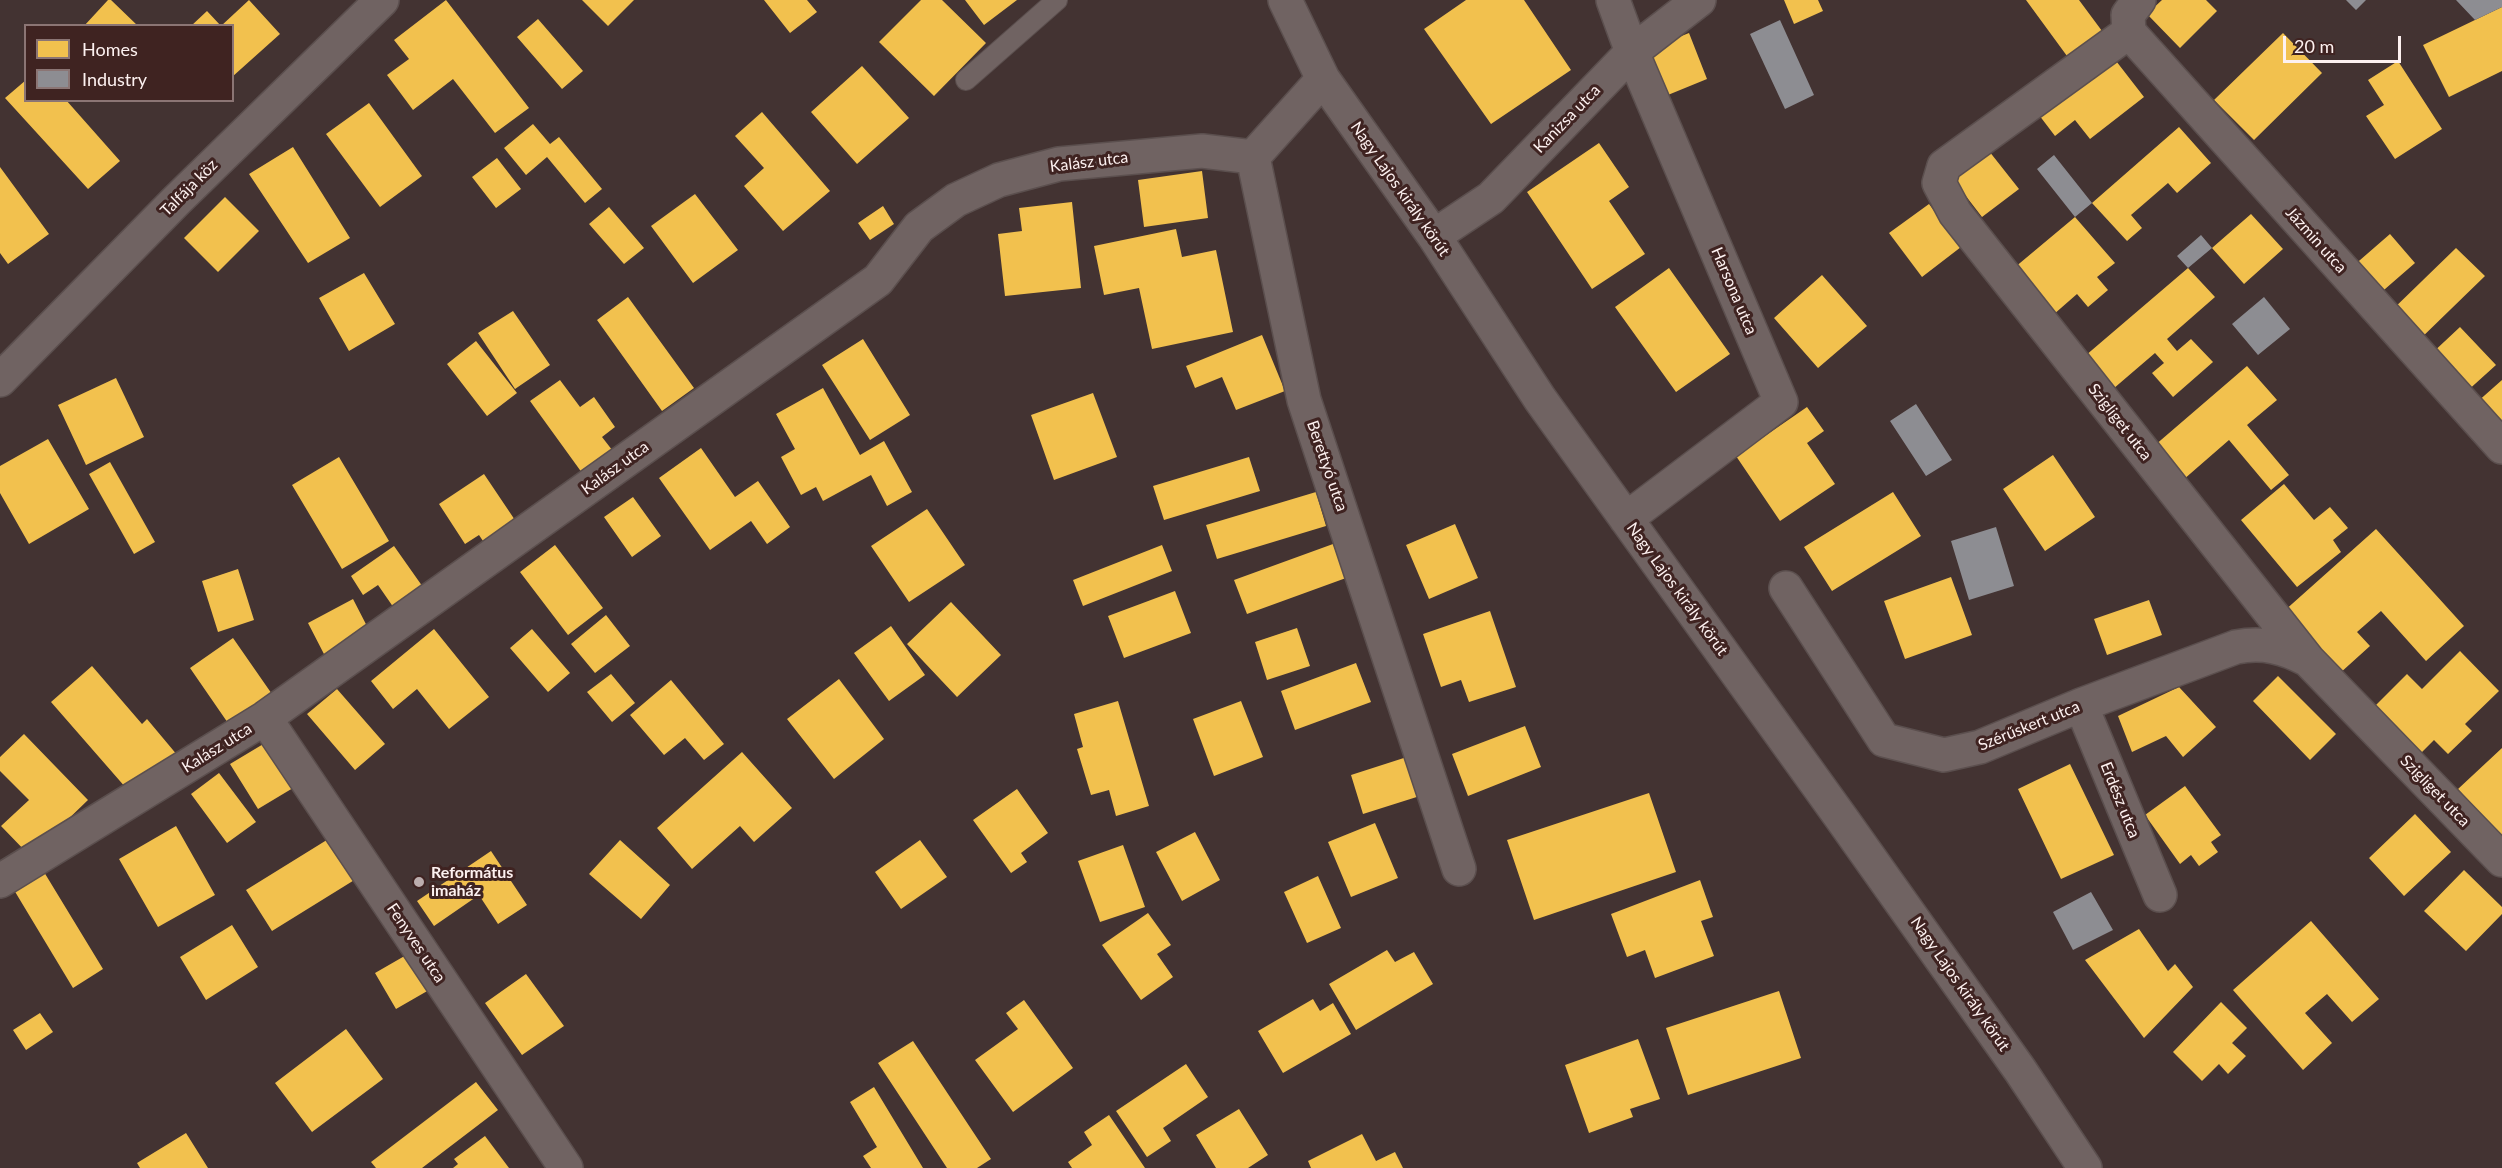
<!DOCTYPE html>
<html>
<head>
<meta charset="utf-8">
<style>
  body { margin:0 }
  #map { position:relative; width:2502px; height:1168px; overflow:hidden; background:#433332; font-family:Lato,sans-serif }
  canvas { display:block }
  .legend { position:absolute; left:24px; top:24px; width:210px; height:78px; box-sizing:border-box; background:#3f2321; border:2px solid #8b7574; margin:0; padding:8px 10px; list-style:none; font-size:18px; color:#fdf1f0 }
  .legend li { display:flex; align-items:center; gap:12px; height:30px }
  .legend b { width:30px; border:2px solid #8b7574 }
  .scale { position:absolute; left:2283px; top:36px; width:118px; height:27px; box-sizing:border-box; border:3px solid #fdf1f0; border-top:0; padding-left:8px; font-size:18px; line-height:21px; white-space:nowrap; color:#fdf1f0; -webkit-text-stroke:4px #3f2321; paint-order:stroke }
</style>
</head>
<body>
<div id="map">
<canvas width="2502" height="1168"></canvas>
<ul class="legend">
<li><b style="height:16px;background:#f2c14e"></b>Homes</li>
<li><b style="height:16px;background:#8d8d92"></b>Industry</li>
</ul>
<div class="scale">20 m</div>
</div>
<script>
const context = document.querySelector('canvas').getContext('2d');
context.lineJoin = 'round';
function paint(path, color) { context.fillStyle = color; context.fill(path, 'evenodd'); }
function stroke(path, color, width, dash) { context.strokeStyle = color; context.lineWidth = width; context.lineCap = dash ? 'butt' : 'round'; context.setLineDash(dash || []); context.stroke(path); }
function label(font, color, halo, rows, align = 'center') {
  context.font = font + ' Lato,sans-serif'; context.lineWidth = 6; context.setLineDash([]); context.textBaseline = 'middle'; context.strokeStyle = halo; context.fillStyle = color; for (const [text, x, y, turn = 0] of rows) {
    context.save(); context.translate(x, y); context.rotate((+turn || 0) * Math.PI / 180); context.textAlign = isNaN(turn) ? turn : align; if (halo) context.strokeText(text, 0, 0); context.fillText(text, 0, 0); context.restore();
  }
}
paint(new Path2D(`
  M108,0H111L138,26H84Z
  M249,0L280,34L232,77V26H221Z
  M446,0L529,108L495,133L453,79L413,110L387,75L409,59L394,40Z
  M582,0H634L608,26Z
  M764,0H807L817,12L790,33Z
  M921,0H942L986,43L934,96L879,42Z
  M965,0H1017L984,25Z
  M1466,0H1524L1571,70L1491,124L1424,29Z
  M1784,0H1818L1823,11L1794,24Z
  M2026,0H2079L2102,31L2067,56Z
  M2162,0H2206L2217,11L2180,48L2147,14Z
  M2502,7V71L2449,97L2423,45Z
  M207,11L221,26H191Z
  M538,19L583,71L562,89L517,37Z
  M1689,33L1707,79L1663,97L1644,51Z
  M2283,33L2322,73L2254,140L2214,100Z
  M2113,57L2144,97L2090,139L2075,120L2055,136L2039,115Z
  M2398,61L2442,129L2395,159L2366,116L2384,105L2368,80Z
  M862,66L909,118L857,164L811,112Z
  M26,80V100H66L120,161L88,189L5,98Z
  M369,103L422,176L380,207L326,134Z
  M762,112L830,191L783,231L744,186L764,168L735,136Z
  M533,124L550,144L559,137L602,189L585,203L547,157L526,175L504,148Z
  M2179,127L2211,163L2177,193L2168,183L2131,215L2142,228L2127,241L2092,203Z
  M1599,143L1629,187L1609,201L1645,254L1592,289L1527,192Z
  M293,147L350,238L308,263L249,174Z
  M1989,151L2019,189L1982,217L1952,178Z
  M497,158L521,189L496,208L472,177Z
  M0,167L49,234L8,264L0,253Z
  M1202,171L1208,218L1144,227L1138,180Z
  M695,194L738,250L693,283L651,226Z
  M225,197L259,231L218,272L184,238Z
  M1072,202L1081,288L1005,296L998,234L1022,231L1019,208Z
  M1929,204L1961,247L1922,277L1889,233Z
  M883,206L894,224L870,240L858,223Z
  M609,207L644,248L624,264L589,224Z
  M2251,214L2283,249L2244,284L2212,248Z
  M2075,217L2115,263L2097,277L2108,290L2088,307L2077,294L2053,315L2014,268Z
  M1176,229L1182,257L1216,250L1233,332L1152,349L1139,288L1104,295L1094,246Z
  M2390,234L2415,263L2377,296L2352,267Z
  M2456,248L2485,276L2416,343L2388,314Z
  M1669,268L1730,354L1676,392L1615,307Z
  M2188,268L2215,297L2167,339L2177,351L2191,339L2213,362L2173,397L2152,373L2164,363L2155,353L2113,389L2085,356Z
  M364,273L395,324L349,351L319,298Z
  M1822,275L1867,326L1818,368L1774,318Z
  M628,297L694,388L662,411L597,320Z
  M513,311L550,365L515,389L478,333Z
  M2460,327L2496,365L2465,393L2429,356Z
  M1262,335L1285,391L1236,410L1222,377L1195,388L1186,366Z
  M863,339L910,415L870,440L822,365Z
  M476,341L517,393L487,416L447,364Z
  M2247,366L2277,400L2247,425L2289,475L2271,490L2229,440L2183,480L2154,446Z
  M116,378L144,437L86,465L58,405Z
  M560,380L580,407L594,397L615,427L602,437L616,455L585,477L530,401Z
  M2502,380V431L2476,403Z
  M823,388L860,455L884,441L912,492L887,506L871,475L823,501L816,487L801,495L781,457L795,449L776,414Z
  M1093,393L1117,457L1054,480L1031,415Z
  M1807,407L1824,431L1807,443L1835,484L1780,521L1736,456Z
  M48,439L89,509L29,544L0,493V466Z
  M701,448L735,497L758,481L790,527L767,544L751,521L710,550L659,478Z
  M2053,455L2095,517L2045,551L2003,489Z
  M339,457L389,541L342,569L292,485Z
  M1249,457L1260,491L1164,520L1153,486Z
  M110,462L155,542L134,554L89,474Z
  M484,474L523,532L491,553L479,535L465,544L439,504Z
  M2284,484L2314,520L2330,507L2348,528L2333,540L2341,552L2297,587L2241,520Z
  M1316,492L1326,526L1217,559L1206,525Z
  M1893,492L1921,536L1832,591L1804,547Z
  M633,497L661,536L632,557L604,517Z
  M927,509L965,565L909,602L871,546Z
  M1455,524L1478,578L1429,599L1406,545Z
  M2376,529L2464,626L2426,661L2381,611L2357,632L2370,646L2339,674L2283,612Z
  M1333,544L1346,578L1247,614L1234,580Z
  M555,545L603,608L568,635L520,572Z
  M1162,545L1172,571L1083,606L1073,580Z
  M394,546L425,590L396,611L378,585L363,595L351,576Z
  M238,569L254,620L218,632L202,581Z
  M1951,577L1972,635L1905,659L1884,601Z
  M1175,591L1191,633L1124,658L1108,616Z
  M353,599L370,632L325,656L308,623Z
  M2149,600L2162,635L2107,655L2094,619Z
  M951,602L1001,655L957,697L907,644Z
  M1490,611L1516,687L1469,702L1461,680L1441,687L1423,634Z
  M606,615L630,646L595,673L571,644Z
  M891,626L925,675L889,701L854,653Z
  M1297,628L1310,666L1267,680L1255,642Z
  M434,629L489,697L449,729L417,689L393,709L371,681Z
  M532,629L570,673L548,692L510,648Z
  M233,638L274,697L230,726L190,668Z
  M2460,651L2499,691L2465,724L2472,731L2448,754L2434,740L2420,754L2373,708L2407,674L2422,689Z
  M1356,663L1371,702L1295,730L1281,691Z
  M92,666L142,724L147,719L178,756L133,796L51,702Z
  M611,674L635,703L612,722L587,692Z
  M2278,676L2336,734L2310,760L2253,701Z
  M839,679L884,739L834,779L787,719Z
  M671,680L724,744L704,760L685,738L664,755L630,715Z
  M2179,687L2216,727L2183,757L2166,736L2132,752L2118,716Z
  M337,689L385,744L355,770L307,714Z
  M1118,701L1149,806L1116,816L1109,790L1091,795L1077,749L1083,747L1074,714Z
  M1241,701L1263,757L1214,776L1193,719Z
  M1525,726L1541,767L1468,796L1452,754Z
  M24,734L88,800L30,856L1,826L29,800L0,771V757Z
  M265,743L293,788L258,809L230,764Z
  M2502,748V837L2458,789Z
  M742,752L792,808L754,842L740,826L692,869L657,828Z
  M1410,756L1423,795L1363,814L1351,775Z
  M2070,764L2114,855L2061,879L2018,789Z
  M219,773L256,822L227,843L191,794Z
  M2185,786L2221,835L2211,842L2218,852L2199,866L2191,855L2180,864L2145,815Z
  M1017,789L1048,833L1021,853L1027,862L1011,873L973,820Z
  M1649,793L1676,872L1534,920L1507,840Z
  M2415,814L2451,852L2404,896L2369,858Z
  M1375,823L1398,878L1351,897L1328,842Z
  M176,826L215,895L158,927L119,859Z
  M1195,832L1220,880L1182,901L1156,852Z
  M330,838L356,879L272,931L246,890Z
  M620,840L670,885L641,919L589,874Z
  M920,840L947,877L901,909L875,872Z
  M1123,845L1145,907L1100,922L1078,861Z
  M491,851L527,905L498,924L479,895L434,926L417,901Z
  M2464,870L2502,907V914L2466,951L2424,911Z
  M44,872L103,969L73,988L14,890Z
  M1318,876L1341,928L1307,943L1284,892Z
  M1700,880L1713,917L1701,921L1714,956L1655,978L1645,950L1627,957L1611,914Z
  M1148,913L1171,945L1157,954L1173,977L1141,1000L1102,945Z
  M2311,921L2379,999L2352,1022L2327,994L2305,1013L2332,1043L2303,1070L2233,990Z
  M232,925L258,967L206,1000L180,957Z
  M2139,929L2168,971L2175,964L2193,987L2144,1038L2085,960Z
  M1387,950L1395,962L1414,952L1433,984L1356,1030L1329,984Z
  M408,954L429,990L396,1009L375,973Z
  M526,974L564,1026L522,1055L485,1003Z
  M1779,991L1801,1058L1688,1095L1666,1028Z
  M1313,999L1320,1011L1333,1003L1351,1034L1283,1073L1258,1031Z
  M1024,1000L1073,1068L1013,1112L975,1060L1018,1029L1006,1013Z
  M2221,1002L2247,1028L2232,1043L2246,1056L2228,1074L2219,1064L2202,1081L2173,1052Z
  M40,1013L53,1032L26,1050L13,1030Z
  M346,1029L383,1079L312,1132L275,1083Z
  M1638,1039L1660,1099L1630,1109L1633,1117L1589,1133L1565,1065Z
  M913,1041L991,1159L977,1168H947L878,1063Z
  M1186,1064L1208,1097L1163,1128L1171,1141L1147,1157L1116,1111Z
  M476,1082L498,1110L422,1168H376L371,1162Z
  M874,1087L923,1168H871L863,1156L877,1147L850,1102Z
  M1239,1109L1268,1155L1248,1168H1216L1196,1135Z
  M1109,1115L1145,1168H1072L1068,1162L1092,1145L1084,1132Z
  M186,1133L208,1168H140L137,1163Z
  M1362,1134L1376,1161L1395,1152L1403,1168H1311L1308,1161Z
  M485,1136L509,1168H453L458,1164L454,1159Z`), '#f2c14e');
paint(new Path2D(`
  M2346,0H2366L2356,10Z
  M2456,0H2502V7L2475,20Z
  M1780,20L1814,95L1785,109L1750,34Z
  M2054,155L2092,203L2075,217L2037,169Z
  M2201,235L2212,248L2188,268L2177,256Z
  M2264,297L2290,329L2258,355L2232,324Z
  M1916,404L1952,460L1926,476L1890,421Z
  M1996,527L2014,586L1969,600L1951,541Z
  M2091,892L2113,930L2073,950L2053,912Z`), '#8d8d92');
const service = new Path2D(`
  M966,80L1057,0`);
const minor = new Path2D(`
  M1285,0L1323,79L1434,236L1540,399L1842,819L2020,1070L2085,1168
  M1613,0L1632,52L1781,402L1626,519
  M2139,0L2128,15L2129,32L1944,166L1939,183L1955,213L2308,660L2502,860
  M2129,32L2502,447
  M1323,79L1253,157L1304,400L1459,869
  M1434,236L1491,198L1632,52L1699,0
  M0,380L176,201L382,0
  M1786,588L1884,740L1944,755L1980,747L2081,705L2236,647C2263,642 2284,647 2308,660
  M2081,705L2160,895
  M265,718L566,1168
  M0,881L265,718L878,280L919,227L956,200L999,180L1059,164L1202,151L1253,157`);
stroke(service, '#5b4f4e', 22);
stroke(minor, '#5b4f4e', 36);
stroke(service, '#706362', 20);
stroke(minor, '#706362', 33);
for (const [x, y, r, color] of [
  [419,882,6,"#bcaeae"]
]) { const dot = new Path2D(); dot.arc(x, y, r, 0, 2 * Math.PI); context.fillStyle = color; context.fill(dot); stroke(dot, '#3f2321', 2); }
label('16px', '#fdf1f0', '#3f2321', [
  ["Kanizsa utca",1567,119,-46],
  ["Kalász utca",1089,162,-7],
  ["Talfája köz",189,188,-45],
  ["Nagy Lajos király körút",1400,189,55],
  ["Jázmin utca",2316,240,48],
  ["Harsona utca",1734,291,67],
  ["Szigliget utca",2120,422,52],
  ["Berettyó utca",1327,466,71],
  ["Kalász utca",615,468,-36],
  ["Nagy Lajos király körút",1677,589,54],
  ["Szérűskert utca",2029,726,-22],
  ["Kalász utca",217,748,-32],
  ["Szigliget utca",2435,791,46],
  ["Erdész utca",2120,800,68],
  ["Fenyves utca",416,943,56],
  ["Nagy Lajos király körút",1960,984,55]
]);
label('bold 16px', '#fdf1f0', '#3f2321', [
  ["Református",431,873],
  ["imaház",431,891]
], 'left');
</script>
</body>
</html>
